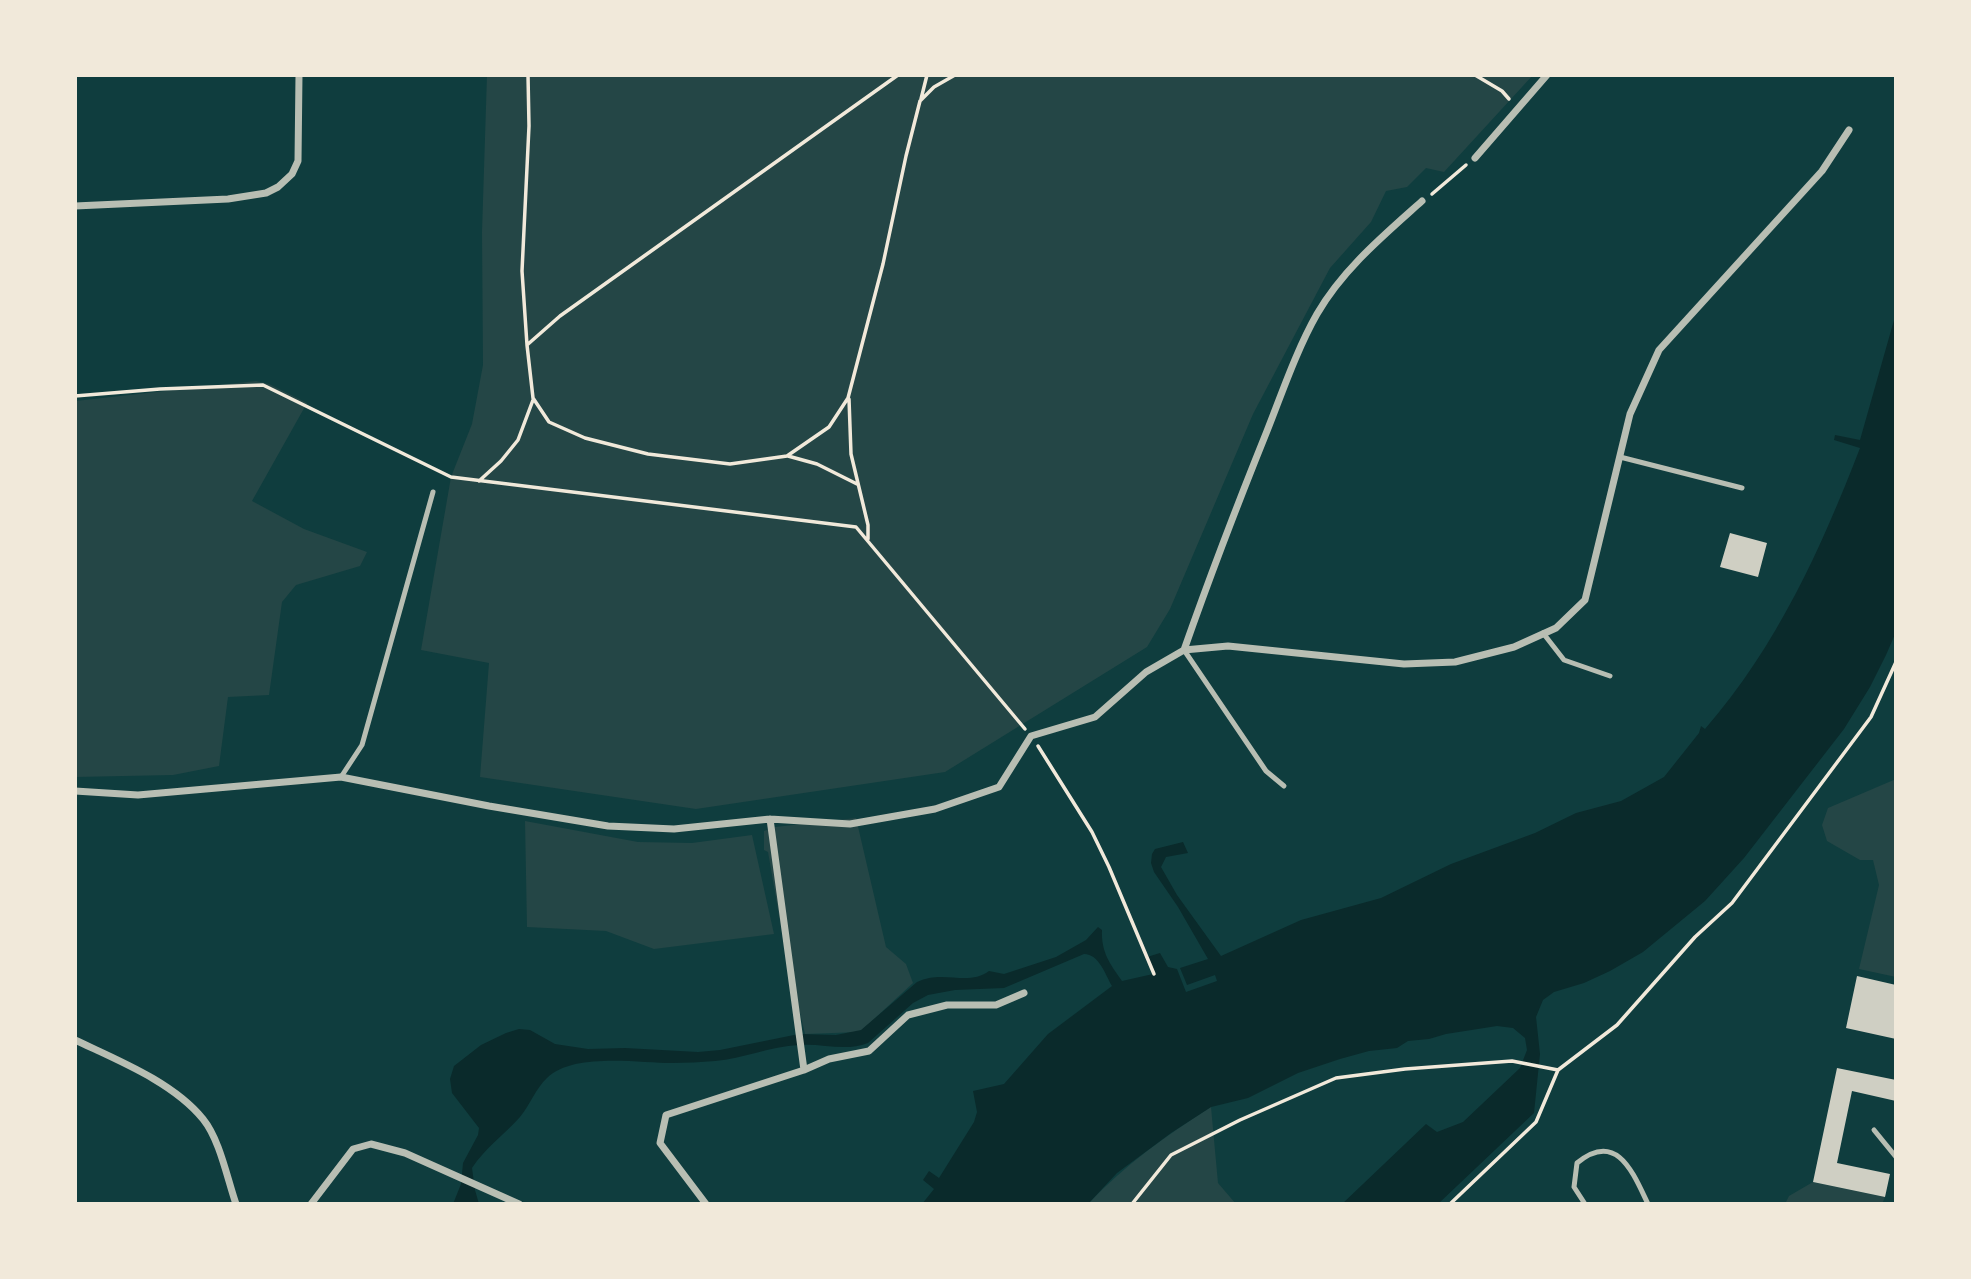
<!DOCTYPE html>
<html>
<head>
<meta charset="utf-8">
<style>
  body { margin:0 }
  #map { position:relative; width:1971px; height:1279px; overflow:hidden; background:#0f3d3e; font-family:Montserrat,sans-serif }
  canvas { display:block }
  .frame { position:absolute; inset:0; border:77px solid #f1e9da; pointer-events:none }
</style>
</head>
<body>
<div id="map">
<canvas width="1971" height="1279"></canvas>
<div class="frame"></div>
</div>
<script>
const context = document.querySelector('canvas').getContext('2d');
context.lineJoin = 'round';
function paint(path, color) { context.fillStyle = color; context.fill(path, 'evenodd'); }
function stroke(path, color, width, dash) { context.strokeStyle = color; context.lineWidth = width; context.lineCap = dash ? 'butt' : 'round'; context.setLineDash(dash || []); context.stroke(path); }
paint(new Path2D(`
  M487,75H1533L1444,172L1426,168L1407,187L1386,191L1371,222L1330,268L1253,414L1170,609L1147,647L945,772L696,809L480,777L489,663L421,650L451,477L472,424L483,365L482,232Z
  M256,381L269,384L307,403L252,501L304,529L367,552L360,566L296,585L282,602L269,695L228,697L219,766L173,775L75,777V401Z
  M1896,779V977L1859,969L1879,885L1873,860H1860L1827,841L1822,825L1828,808Z
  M856,818L886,947L906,964L913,983L860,1032L805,1034L785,950L768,852L764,850V831L775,827Z
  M525,821L638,842L692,843L752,835L774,934L654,949L606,931L527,927Z
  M1211,1107L1218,1183L1236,1204H1088C1125,1165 1165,1136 1211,1107Z
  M1813,1182L1885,1197L1882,1204H1785L1789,1196Z`), '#244646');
paint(new Path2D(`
  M1896,313V632L1886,655L1870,687L1844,729L1744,858L1705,901L1643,952L1610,971L1584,983L1554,992L1543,1000L1536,1017L1540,1054L1534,1113L1438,1204H1342L1426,1124L1437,1132L1463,1122L1520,1068L1527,1050L1525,1038L1513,1028L1497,1026L1446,1034L1429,1039L1408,1041L1397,1048L1369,1051L1340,1059L1298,1073L1248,1098L1211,1107L1171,1133L1117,1173L1088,1204H922L934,1189L923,1180L929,1171L939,1178L974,1122L977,1112L973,1091L1004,1084L1048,1034L1112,986C1105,974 1099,954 1084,954L1004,988L955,990L928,995L913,1003L868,1043C845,1052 822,1043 799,1045C770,1046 743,1059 715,1061C701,1062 686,1063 672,1063C639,1063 573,1052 547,1078C536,1088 530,1105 520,1117C504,1135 485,1148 472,1168L475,1190L479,1204H453L461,1184L463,1163L478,1135L479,1128L452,1093L450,1079L454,1066L481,1045L506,1033L519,1029L530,1030L555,1044L588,1049L625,1048L698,1052L720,1050L799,1034L836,1035L861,1030L917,982C944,969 967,987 989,971L1004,974L1056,957L1086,940L1098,927L1102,930C1101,952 1110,964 1122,981L1153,974L1147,957L1160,953L1168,967L1177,969L1186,992L1217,981L1215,975L1187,985L1180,968L1208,959L1178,907L1154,872L1151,863L1152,854L1155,849L1183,842L1188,853L1166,857L1161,867L1177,895L1221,956L1301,920L1381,898L1451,864L1535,833L1576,813L1621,801L1664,777L1699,733L1701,726L1705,729C1777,646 1821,549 1860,448L1834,440L1835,435L1860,440Z`), '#0a2a2b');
paint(new Path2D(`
  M1730,533L1767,543L1758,577L1720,567Z
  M1857,976L1896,985V1039L1846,1028Z
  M1837,1068L1896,1080V1101L1852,1091L1837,1163L1890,1174L1885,1197L1813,1182Z`), '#cfcfc3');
stroke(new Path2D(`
  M528,75L529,126L522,271L527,345L533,398L549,422L585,438L648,454L730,464L787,456L829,427L848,398L883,264L906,156L920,101L934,87L955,75
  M1475,75L1502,91L1509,99
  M921,99L927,75
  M1432,194L1466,165
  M527,345L560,316L898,75
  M75,396L160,389L263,385L451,477L856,527L1025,729
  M849,399L851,454L868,525V539
  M788,456L817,464L857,484
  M479,481L501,461L518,440L533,400
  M1038,746L1092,832L1109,867L1154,974
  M1132,1204L1171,1155L1240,1120L1336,1078L1405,1069L1512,1061L1558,1070L1617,1025L1695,937L1732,903L1871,717L1896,662
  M1450,1204L1536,1122L1558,1070`), '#f1e9da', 3.5);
stroke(new Path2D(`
  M1620,457L1742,488
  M1543,633L1564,660L1610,676
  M1184,650L1266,771L1284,786
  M341,777L362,745L433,492
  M1874,1130L1896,1157
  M1585,1204L1574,1187L1577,1163C1617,1130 1633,1173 1648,1204`), '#b8beb3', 5);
stroke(new Path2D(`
  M1475,158L1547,75
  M75,206L228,199L266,193L278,187L292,174L298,161L299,75
  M1184,650C1210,576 1238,503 1267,431C1282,393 1297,349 1317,314C1343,269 1384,235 1422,201
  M75,791L138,795L341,777L489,806L608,826L674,829L770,819L850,824L935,809L999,787L1031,736L1095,717L1146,672L1184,650L1228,646L1404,664L1455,662L1514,647L1556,628L1585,600L1630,414L1659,350L1822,171L1849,130
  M770,819L804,1070L829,1059L869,1051L908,1015L947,1005H996L1024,993
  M75,1040C117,1060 173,1082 203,1119C220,1140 227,1178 236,1204
  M311,1204L353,1149L371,1144L405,1153L519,1204
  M706,1204L660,1143L666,1115L804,1070`), '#b8beb3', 7);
</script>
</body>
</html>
